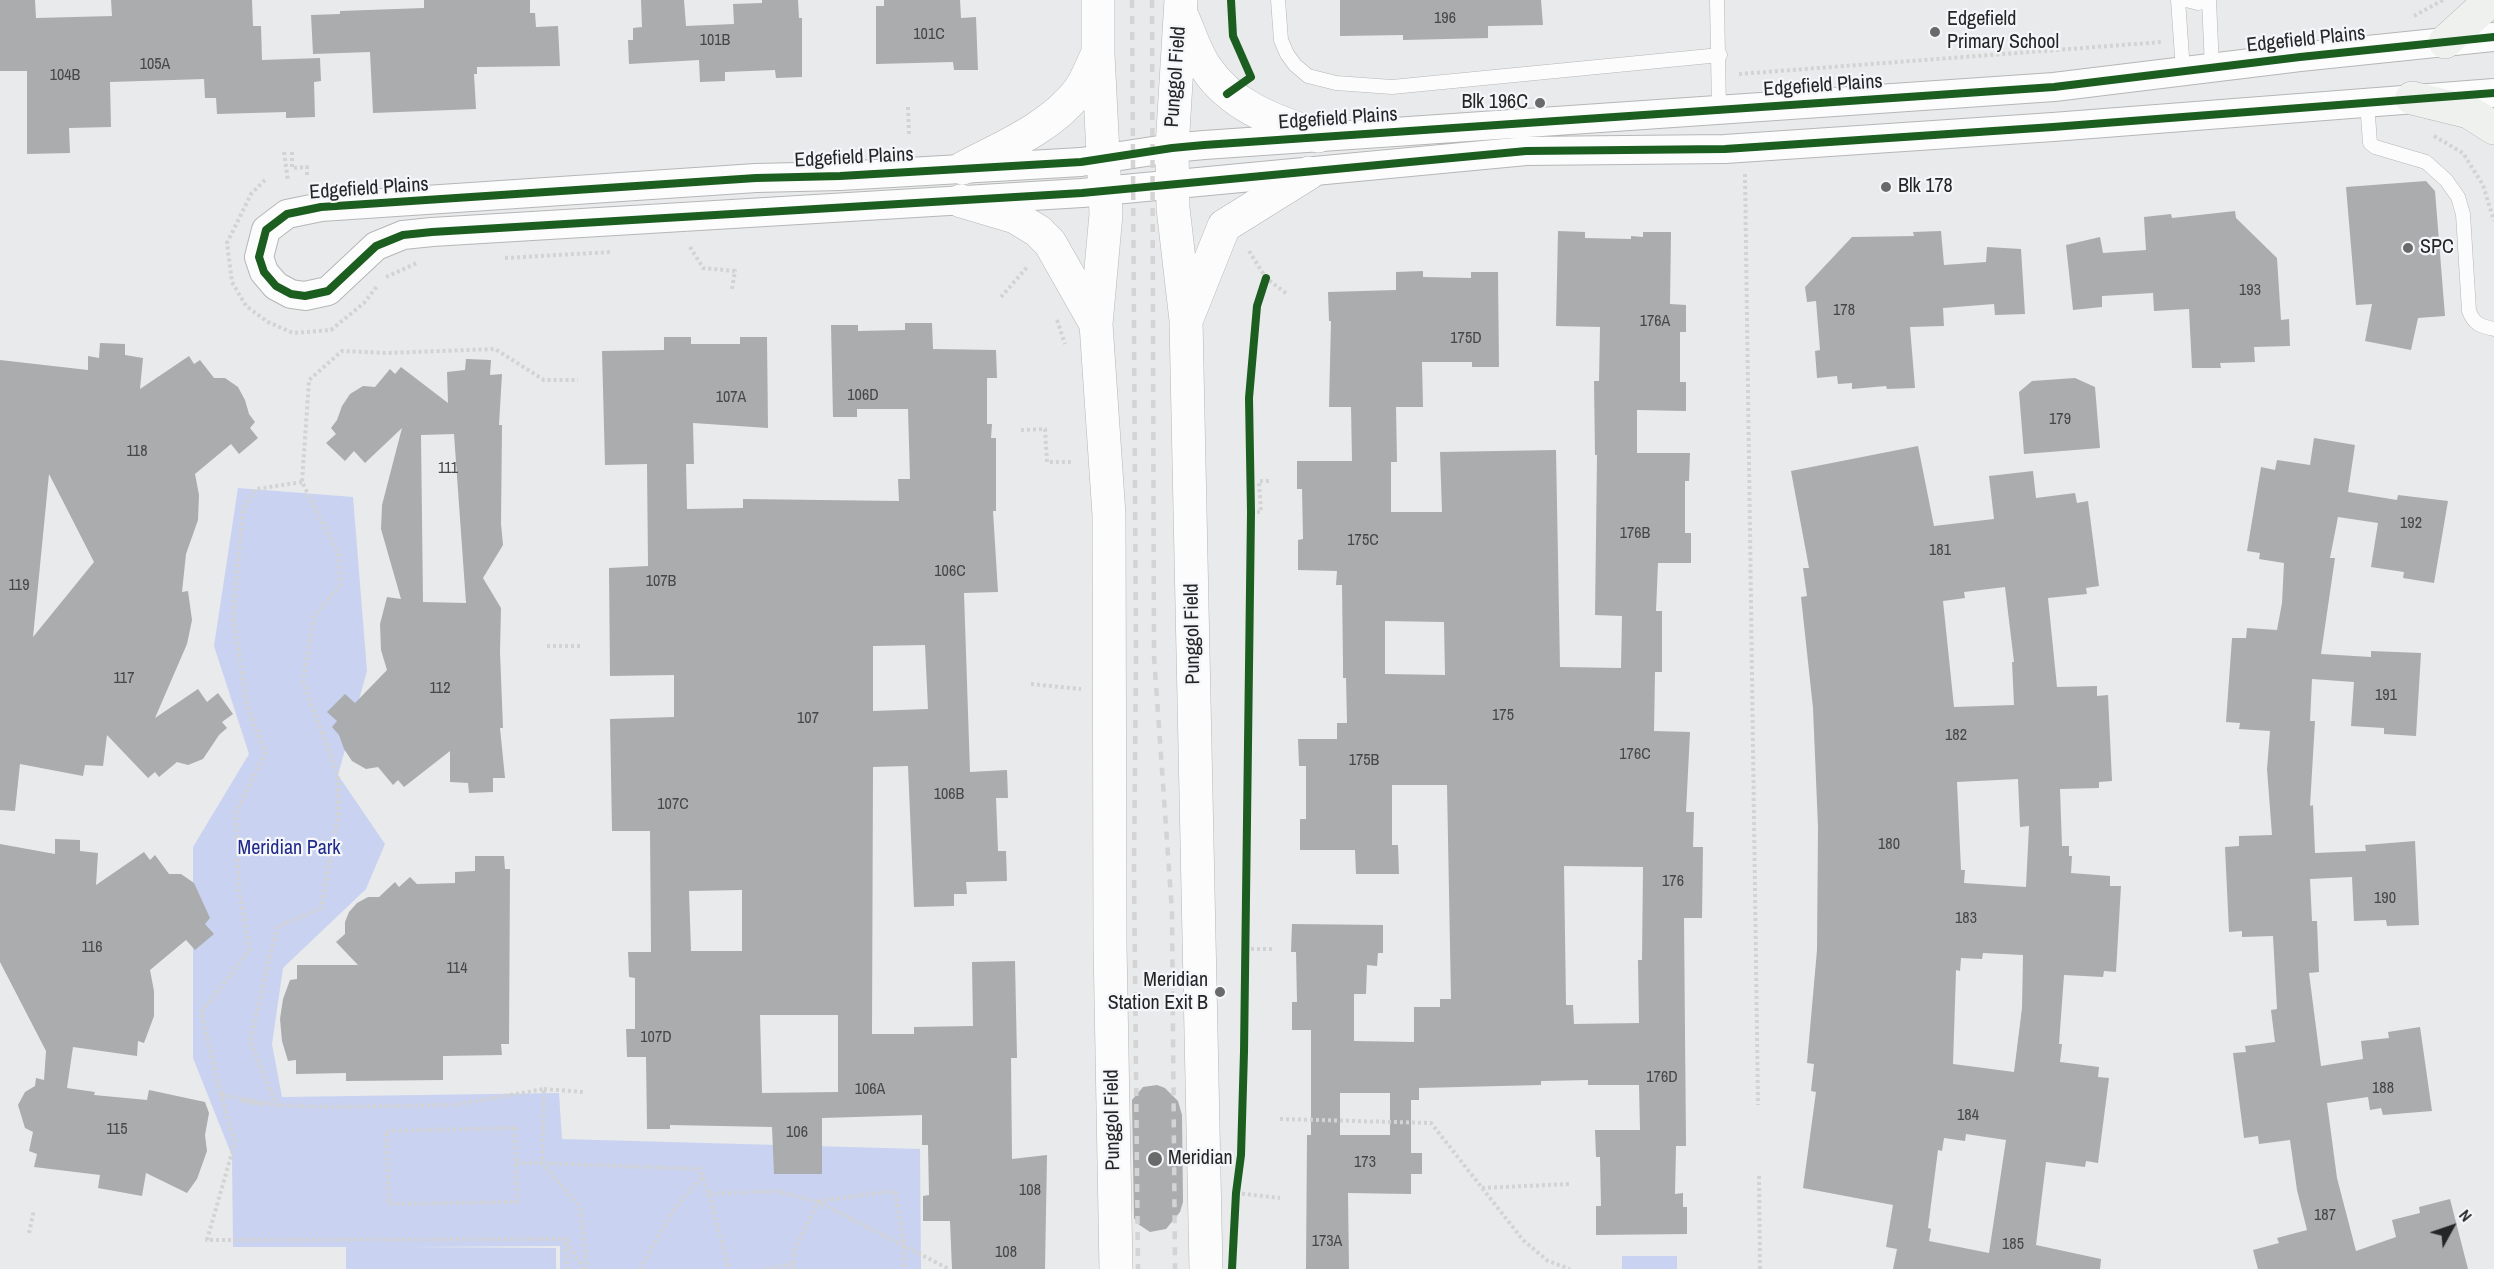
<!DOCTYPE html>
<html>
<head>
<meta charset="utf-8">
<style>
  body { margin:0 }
  #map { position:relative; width:2494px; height:1269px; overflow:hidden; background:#e9eaeb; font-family:"Archivo Narrow",sans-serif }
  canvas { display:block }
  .north { position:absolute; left:2422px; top:1197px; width:60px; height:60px; -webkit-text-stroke:4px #f5f6f9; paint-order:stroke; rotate:50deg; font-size:16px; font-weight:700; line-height:24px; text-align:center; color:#252526 }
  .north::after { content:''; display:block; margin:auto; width:21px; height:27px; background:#252526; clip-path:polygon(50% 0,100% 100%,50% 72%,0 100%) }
</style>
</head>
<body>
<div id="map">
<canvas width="2494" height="1269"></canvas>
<div class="north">N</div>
</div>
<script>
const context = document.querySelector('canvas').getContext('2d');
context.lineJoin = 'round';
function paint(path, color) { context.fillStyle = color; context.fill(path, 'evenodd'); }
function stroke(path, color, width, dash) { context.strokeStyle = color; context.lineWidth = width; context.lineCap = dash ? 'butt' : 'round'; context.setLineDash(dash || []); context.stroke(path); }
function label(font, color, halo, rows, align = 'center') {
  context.font = font + ' "Archivo Narrow",sans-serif'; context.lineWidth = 4.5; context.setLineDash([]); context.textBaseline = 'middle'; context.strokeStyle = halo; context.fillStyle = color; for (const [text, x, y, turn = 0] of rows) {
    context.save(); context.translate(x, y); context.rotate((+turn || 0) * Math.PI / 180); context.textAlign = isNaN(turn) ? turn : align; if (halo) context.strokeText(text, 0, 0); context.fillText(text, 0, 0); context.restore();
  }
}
paint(new Path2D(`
  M238,488L353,497L367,671L338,775L385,844L366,889L283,968L272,1044L282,1097L559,1093L562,1139L920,1149L921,1269H560V1246L408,1247L556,1248V1269H346V1247H233L232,1156L193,1058V847L249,754L214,646Z
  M1622,1256H1677V1269H1622Z`), '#c9d3f1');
paint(new Path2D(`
  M0,0H35L36,18L112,16L111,0H252L253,26H261L262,60L320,58L321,81L314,82L315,117L286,118V112L217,114L216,98H205L204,79L110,82L111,127L69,128L70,153L27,154V71H0Z
  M424,0H530V13H535L536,27L558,26L560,66L477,67V74H474L476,109L373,113L370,52L313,54L311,15L340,14V11L424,8Z
  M641,0H684L686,26L734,24L733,4L762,3V0H798L799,18H802V77L776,78L775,70L725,72V81L700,82L699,60L629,64L628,40H633V28L642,27Z
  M884,0H960L961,18L976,17L978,70H954L953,62L876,64V6H884Z
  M1340,0H1541L1543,25L1488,26V38L1403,40V35L1340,36Z
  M2426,181L2435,191L2445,316L2418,318L2411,350L2365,341L2372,304L2356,305L2346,187Z
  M2235,211L2236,218L2277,258L2281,320L2289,319L2290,346L2254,347L2255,362L2220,363L2221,368H2192L2189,309L2154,311L2153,293L2102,296V307L2073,310L2066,245L2100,237L2103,253L2146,250L2144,217L2171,214L2172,218Z
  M1558,231L1585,232V238L1631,239V236L1643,237V232H1671L1670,304L1686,305V332H1680V382H1686V411L1637,410V453H1690L1689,481H1685V533H1691V563H1658L1656,611H1662V672H1655L1654,731L1690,732L1686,812H1694L1693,847H1703L1702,918H1684L1686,1146H1676L1675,1194L1683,1193V1207H1687V1234L1596,1235V1206H1601L1600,1157H1596L1595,1130H1640L1639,1085H1588V1080L1541,1081V1085L1419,1088V1100H1411V1153H1422V1174H1411V1194L1348,1193L1349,1269H1306L1307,1135H1311V1030H1292V1002H1297L1296,952H1291L1292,924L1383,925V953H1378L1377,966L1367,965L1366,994H1354V1041L1414,1042V1007H1440V999H1451L1447,785H1392V845H1398L1399,874H1356L1355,850H1300V819H1306V766H1299L1298,739H1337V723H1347L1346,678H1343V664L1342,585H1336L1337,571L1298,570V540L1303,539L1302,489H1297V461H1352L1351,407H1329L1331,321H1329L1328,292L1396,290V272L1423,271V277L1471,278V272H1498L1499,367H1472V362H1422L1423,407H1396L1397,462H1391V512H1442L1440,452L1556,450L1560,667L1621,668L1622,616L1595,615L1597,455H1595L1594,381H1599L1600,327L1556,326ZM1385,621L1444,622L1445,675L1385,674ZM1564,866L1643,867L1642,960H1638L1639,1023L1574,1024L1573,1005H1566ZM1340,1093H1390V1135H1340Z
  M1941,231L1944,265L1986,262L1987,247L2021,249L2025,314L1995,315L1994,304L1943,308L1944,326L1910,327L1915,388L1887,389L1886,386L1852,389V383L1838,384L1837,376L1817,378L1815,351L1820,350L1816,301L1807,302L1805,287L1852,237L1914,236L1913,232Z
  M905,323H932L933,349L996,350L997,378H987V424H992L991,438H996V511H993L998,592L964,593L970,772L1007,770L1008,798H996L998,851H1006L1007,881L966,882L967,894H954V906L914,907L908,766L873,767L872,1034H914V1027L973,1026L972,962L1015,961L1017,1058H1011L1012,1159L1047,1155L1045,1269H952L950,1221H923V1196L929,1195L928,1145H922V1115L822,1118V1174H774L772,1127L670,1125V1129H647L646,1057H627L626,1029H635V978L629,977L628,952H651L650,831H612L610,719L674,717V675L610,676L609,568L648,566L647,464L605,465L602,351L664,350V337H691V344H740V337H767L768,428L693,423L694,464H686L687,509L743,508V499L899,501L898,479H910L908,409H857V417H833L831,325H858V331L905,330ZM925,645L928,709L873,711V646ZM742,890V951H691L689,891ZM760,1015H838V1092L762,1093Z
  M100,343L125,344V355L143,358L140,389L189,356L194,364L200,360L214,378H225L238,387L245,400L249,414L255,422L250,428L258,438L239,454L231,444L195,474L199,495L198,520L186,554L182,592L188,591L192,620L187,644L155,718L198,689L207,702L218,693L233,714L222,722L227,728L219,735L203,759L188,765L177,762L159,777L155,772L148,778L107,735L103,766L85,765L83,776L20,764L15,811L0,810V360L88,370V356L99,358ZM49,474L94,562L33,637Z
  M466,359L491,360L490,375L502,374L499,425H502L501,524L503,545L483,578L501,608L500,652L503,728H500L505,778H493V792L469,793L468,783L450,782V751L404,787L398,780L393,785L378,767L366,769L352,761L344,749L339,735L332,727L337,721L327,712L345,694L355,703L387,670L381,650L380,624L387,597L401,599L381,529L382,505L402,428L365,463L354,451L345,461L326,443L336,434L331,428L337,420L342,406L350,394L363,386L375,387L390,369L395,374L401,367L448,403L447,372L465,370ZM454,434L466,603L423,602L421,435Z
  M2075,378L2095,387L2100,448L2024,454L2019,392L2032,381Z
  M2314,438L2355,445L2348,492L2397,500L2398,495L2448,501L2434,583L2403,578L2404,572L2371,567L2378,523L2338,517L2330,558H2335L2321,654L2371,657V651L2421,653L2416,736L2384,734V728L2351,726L2354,682L2312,679L2310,721H2315L2310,806L2313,805L2315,853L2366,851L2365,845L2415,841L2419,925L2387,926L2386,920L2354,921L2352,877L2310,879L2312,921H2317L2319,972L2309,973L2321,1066L2363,1059L2361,1041L2389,1038L2388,1032L2420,1027L2432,1111L2383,1115L2381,1108L2370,1110L2368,1097L2327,1103L2337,1178L2356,1251L2396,1237L2392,1220L2420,1213L2419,1207L2450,1199L2468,1269H2258L2253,1250L2279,1243L2277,1238L2307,1230L2297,1190L2290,1140L2259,1144L2258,1136L2244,1138L2233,1053L2246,1052L2245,1046L2275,1042L2271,1010L2277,1009L2273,936L2242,937V931L2229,932L2225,847L2239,846V836L2272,835L2267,769L2270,731L2239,729L2240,723L2226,722L2232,638H2246L2247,628L2277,630L2282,603L2284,563L2259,559L2260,553L2247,551L2261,467L2275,470L2277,460L2310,465Z
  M1918,446L1934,526L1994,519L1989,476L2033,471L2036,498L2075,493L2077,503L2088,501L2099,586L2086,588L2087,594L2048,598L2057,687L2097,686V696L2108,695L2112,781L2099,782V788L2060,789L2062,846H2069V856H2072L2071,873L2110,876V886H2121L2116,972L2104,971L2103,977L2064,975L2059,1044H2062L2060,1062L2099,1067L2098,1077L2109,1078L2098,1163L2086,1161L2085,1167L2046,1162L2036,1245L2101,1259L2100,1269H1893L1897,1249L1886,1247L1893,1205L1803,1188L1816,1092L1811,1091L1814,1064L1807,1063L1817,950L1818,827L1813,708L1801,597L1807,596L1803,568H1809L1791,471ZM2005,587L2014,662H2012L2014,705L1954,707L1943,601L1965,598L1964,592ZM2018,779L2020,827L2029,826L2026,887L1964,883L1965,870H1961L1957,782ZM1983,953L2023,955L2022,1008L2014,1072L1953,1064L1956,970L1960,971L1961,958L1982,959ZM1966,1134L2006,1140L1989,1253L1929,1241L1931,1229L1928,1228L1938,1150L1942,1151L1944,1138L1965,1141Z
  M55,839L80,840V851L98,853L96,885L144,852L150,860L155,855L169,874H181L194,883L210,918L205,924L214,934L195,950L186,940L150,970L154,991V1016L144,1043L138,1041L137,1056L73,1047L67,1088L95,1092L94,1095L147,1100L149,1090L205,1102L209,1113L205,1135L207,1151L197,1179L187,1193L146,1173L142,1196L98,1188L100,1175L34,1167L37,1154L29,1151L33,1132L25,1128L18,1105L25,1092L35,1086L36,1078L44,1080L46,1051L0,962V844L55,854Z
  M475,856H504L505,869H510L509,1044H501L502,1055L443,1056V1080L346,1081V1073L296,1074V1060L288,1061L282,1041L280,1019L283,999L290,980L297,979V965H358L336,942L345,934V922L349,912L357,903L368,897H379L395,882L399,887L410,877L417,884L455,883V872L475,871Z
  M1157,1085L1165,1088L1178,1101L1182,1115L1183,1202L1180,1212L1166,1229L1150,1232L1138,1224L1134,1218L1132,1100L1143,1087Z`), '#abacad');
const service = new Path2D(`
  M1278,0L1281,40L1287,54L1295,65L1308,76L1336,83L1392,87L1720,55
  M1717,0L1719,110
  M2178,0L2183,71
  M2186,0L2198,3L2207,0
  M2209,0L2212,68
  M2367,102L2370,143L2375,147L2426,162L2446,180L2458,197L2463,214L2469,311C2474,324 2480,326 2494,329`);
const minor = new Path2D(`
  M2494,37L2300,57L2054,87L1204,145L1172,148L1081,162L840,176L756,178L321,207L287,214L266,230L259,257L264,272L276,286L291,294L305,296L328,291L376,246L403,235L432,232L1082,193L1526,151L1725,149L2053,127L2494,93`);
const tertiary = new Path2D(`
  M1098,0V54L1106,214L1096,324L1109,515L1110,945L1116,1269
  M1181,0L1172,148L1173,208L1186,320L1206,1269
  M1183,18C1190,34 1196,54 1206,68C1233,108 1276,121 1318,136
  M963,168C1003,147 1050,128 1078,92C1086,82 1091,67 1097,55
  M961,201L1015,217L1038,231L1050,243L1096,324
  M1188,316L1224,226L1309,173`);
const secondary = new Path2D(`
  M2445,42L2491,0
  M2412,98L2469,112L2494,128`);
stroke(service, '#b5b6b7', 15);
stroke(minor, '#b5b6b7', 30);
stroke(tertiary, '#b5b6b7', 34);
stroke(secondary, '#b5b6b7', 34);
stroke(new Path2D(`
  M2414,16L2443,0
  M1739,74L2162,42
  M908,107L909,134
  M2434,136L2463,153L2483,185L2494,221
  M284,152L288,181
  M292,152V168L307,167V178
  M1745,174L1758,1105
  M265,180L251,194L227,243L232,282L246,306L268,322L293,333L331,330L364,303L378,285
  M690,247L703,268L735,271L732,289
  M1249,251L1266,278L1287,294
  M505,258L611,252
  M386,277L417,263
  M1001,297L1028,266
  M1057,320L1065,344
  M1021,430L1045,429L1047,462H1073
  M302,482L256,489L243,508L233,617L247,705L265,753L236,813L239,891L250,950L201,1012L221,1095L277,1105L250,1042L277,927L321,908L338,819V775L303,682L314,616L340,585L339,555L302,482L309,380L342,351L386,353L495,349L544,380H578
  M1251,512H1261L1259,481H1272
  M547,646H580
  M1031,684L1081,689
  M1245,949H1274
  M544,1089L584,1092
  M223,1095H221L235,1142L207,1240L566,1239L567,1269
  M242,1101L263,1105
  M277,1105L335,1107L454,1105L544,1089L542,1163L700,1169L709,1194L777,1191L818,1202L949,1269
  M1280,1119L1431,1123L1523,1240L1548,1261L1570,1269
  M515,1128L517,1202L389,1204L386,1131Z
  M517,1163H542L580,1207L587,1269
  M1759,1176L1760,1269
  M1482,1188L1569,1184
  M1236,1193L1280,1198
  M709,1194L729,1269
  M819,1201L895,1191L904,1245L903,1269
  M29,1233L34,1210
  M567,1241L583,1269
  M640,1269L676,1206L703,1176
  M766,1269L793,1264
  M793,1269L794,1250L818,1202`), '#d3d3d3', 4, [3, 3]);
stroke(service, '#fcfcfc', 14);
stroke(minor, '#fcfcfc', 28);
stroke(tertiary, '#fcfcfc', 33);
stroke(secondary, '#eff1ee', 33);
stroke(new Path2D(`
  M1132,0L1136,655L1134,872L1138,1269
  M1152,0L1154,656L1172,912L1175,1269`), '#d4d4d5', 4.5, [8, 8]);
stroke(new Path2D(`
  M2494,37L2300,57L2054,87L1204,145L1172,148L1081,162L840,176L756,178L321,207L287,214L266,230L259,257L264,272L276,286L291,294L305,296L328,291L376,246L403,235L432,232L1082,193L1526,151L1725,149L2053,127L2494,93
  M1227,94L1251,77L1233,36L1231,0
  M1232,1269L1236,1193L1241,1155L1244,1052L1251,512L1249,398L1257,306L1266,278`), '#1b5e20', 8);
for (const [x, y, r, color] of [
  [1935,32,6,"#6a6a6b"],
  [1540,103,6,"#6a6a6b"],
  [1886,187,6,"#6a6a6b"],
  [2408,248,6,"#6a6a6b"],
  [1220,992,6,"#6a6a6b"],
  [1155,1159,8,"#6a6a6b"]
]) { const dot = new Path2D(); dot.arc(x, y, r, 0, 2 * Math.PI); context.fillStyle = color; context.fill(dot); stroke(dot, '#f5f6f9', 2); }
label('16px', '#464748', null, [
  ["196",1445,19],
  ["101C",929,35],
  ["101B",715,41],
  ["105A",155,65],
  ["104B",65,76],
  ["193",2250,291],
  ["178",1844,311],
  ["176A",1655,322],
  ["175D",1466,339],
  ["106D",863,396],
  ["107A",731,398],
  ["179",2060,420],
  ["118",137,452],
  ["111",448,469],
  ["192",2411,524],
  ["176B",1635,534],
  ["175C",1363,541],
  ["181",1940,551],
  ["106C",950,572],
  ["107B",661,582],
  ["119",19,586],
  ["117",124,679],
  ["112",440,689],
  ["191",2386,696],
  ["175",1503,716],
  ["107",808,719],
  ["182",1956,736],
  ["176C",1635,755],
  ["175B",1364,761],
  ["106B",949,795],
  ["107C",673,805],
  ["180",1889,845],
  ["176",1673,882],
  ["190",2385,899],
  ["183",1966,919],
  ["116",92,948],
  ["114",457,969],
  ["107D",656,1038],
  ["176D",1662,1078],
  ["188",2383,1089],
  ["106A",870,1090],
  ["184",1968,1116],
  ["115",117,1130],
  ["106",797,1133],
  ["173",1365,1163],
  ["108",1030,1191],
  ["187",2325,1216],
  ["173A",1327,1242],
  ["185",2013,1245],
  ["108",1006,1253]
]);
label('20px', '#252526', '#f5f6f9', [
  ["Edgefield",1947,20],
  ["Primary School",1947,43],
  ["Blk 196C",1528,103,"right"],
  ["Blk 178",1898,187],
  ["SPC",2420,248],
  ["Meridian",1208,981,"right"],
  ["Station Exit B",1208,1004,"right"],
  ["Meridian",1168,1159]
], 'left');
label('20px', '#252526', '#f5f6f9', [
  ["Edgefield Plains",2306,40,-6],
  ["Punggol Field",1176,77,-86],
  ["Edgefield Plains",1823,86,-4],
  ["Edgefield Plains",1338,119,-4],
  ["Edgefield Plains",854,158,-3],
  ["Edgefield Plains",369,189,-4],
  ["Punggol Field",1193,634,-91],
  ["Punggol Field",1113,1120,-91]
]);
label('20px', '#1f2a8a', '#f5f6f9', [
  ["Meridian Park",289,849]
]);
</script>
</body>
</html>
